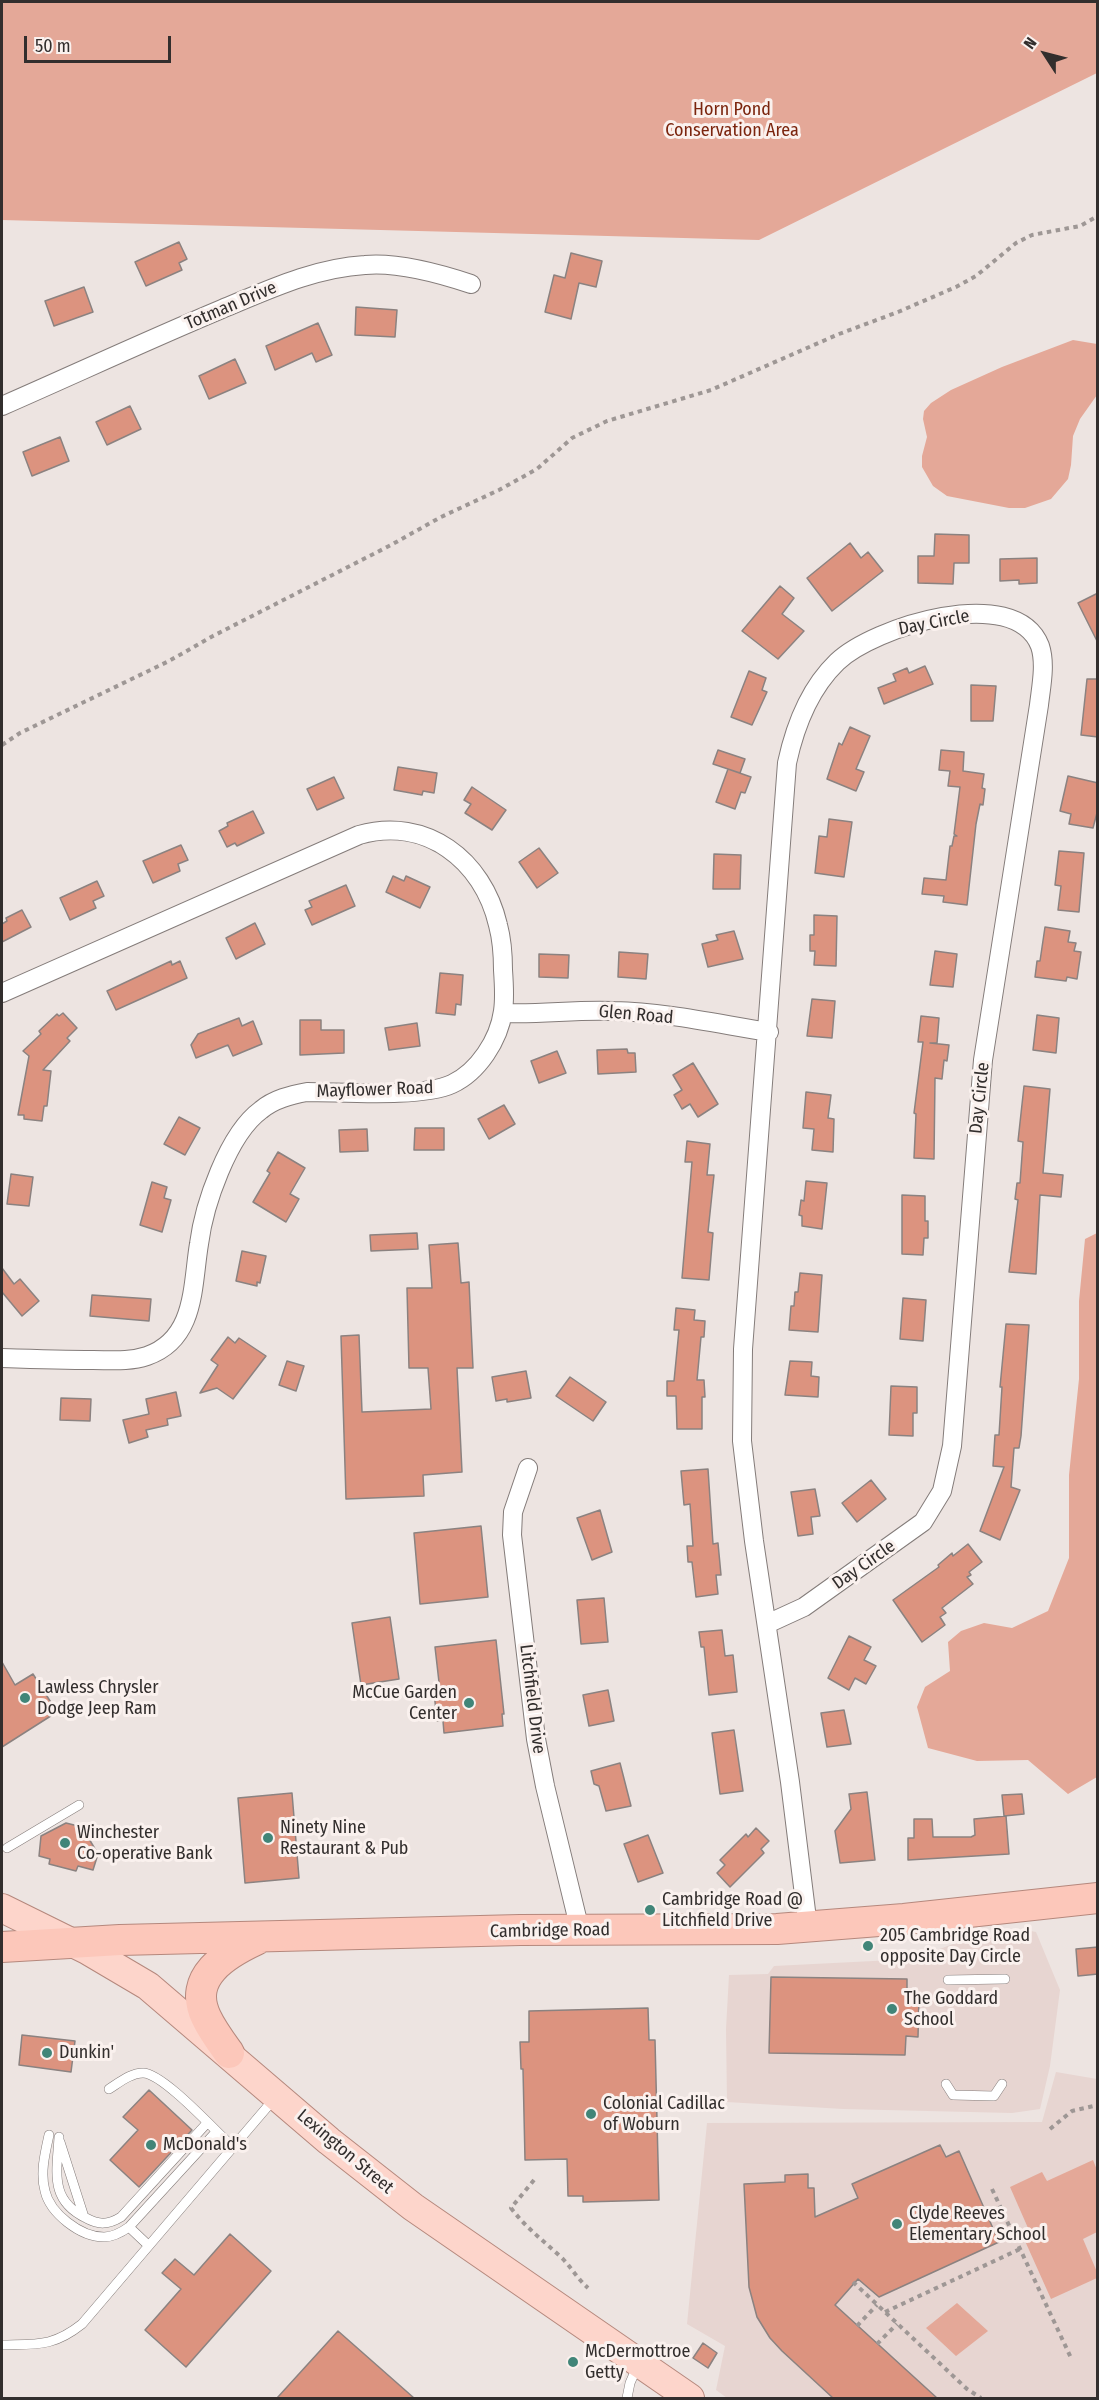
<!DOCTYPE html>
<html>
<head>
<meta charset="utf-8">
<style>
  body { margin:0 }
  #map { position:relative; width:1099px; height:2400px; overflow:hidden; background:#ede4e1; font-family:"Fira Sans Condensed",sans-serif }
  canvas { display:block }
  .frame { position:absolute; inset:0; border:3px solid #322e2d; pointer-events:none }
  .north { position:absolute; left:1015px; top:24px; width:60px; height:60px; -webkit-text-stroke:4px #faf1ee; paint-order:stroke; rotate:306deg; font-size:16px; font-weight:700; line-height:24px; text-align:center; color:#322e2d }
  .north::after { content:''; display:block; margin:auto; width:21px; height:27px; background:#322e2d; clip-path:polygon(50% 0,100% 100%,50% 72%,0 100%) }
  .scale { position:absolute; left:24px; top:36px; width:147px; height:27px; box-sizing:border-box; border:3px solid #322e2d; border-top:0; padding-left:8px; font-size:18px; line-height:21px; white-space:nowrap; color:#322e2d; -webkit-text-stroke:4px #faf1ee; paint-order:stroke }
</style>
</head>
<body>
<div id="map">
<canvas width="1099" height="2400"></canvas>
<div class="frame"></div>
<div class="north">N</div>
<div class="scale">50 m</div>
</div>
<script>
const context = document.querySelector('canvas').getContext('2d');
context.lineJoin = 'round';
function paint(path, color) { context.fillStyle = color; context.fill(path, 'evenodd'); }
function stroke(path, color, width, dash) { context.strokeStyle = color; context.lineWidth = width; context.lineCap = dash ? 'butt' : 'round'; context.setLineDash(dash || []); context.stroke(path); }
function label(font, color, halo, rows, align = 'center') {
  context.font = font + ' "Fira Sans Condensed",sans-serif'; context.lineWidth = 6; context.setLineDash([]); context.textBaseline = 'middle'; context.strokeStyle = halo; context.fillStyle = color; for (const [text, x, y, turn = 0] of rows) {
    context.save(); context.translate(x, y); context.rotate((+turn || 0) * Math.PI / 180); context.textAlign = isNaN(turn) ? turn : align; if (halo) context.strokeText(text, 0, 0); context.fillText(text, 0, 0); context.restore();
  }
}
paint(new Path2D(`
  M1026,1930L1036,1932L1060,1990L1050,2066L1040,2109L1012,2113L843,2109L727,2102L726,2029L729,1975L768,1974L774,1966L913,1959L969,1938Z
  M1056,2072L1097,2079V2398H727L716,2390L725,2346L687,2324L707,2123L1042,2122Z`), '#e7d5d1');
paint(new Path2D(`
  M2,2H1097V73L759,240L2,220Z
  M1073,340L1097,344V395L1080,419L1073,436L1071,465L1068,479L1051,499L1025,508H1009L947,496L933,486L922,467V456L927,437L923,419L924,411L931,403L951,390L1002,367Z
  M1097,1233V1777L1068,1794L1028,1760L977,1761L928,1748L917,1707L925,1687L950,1671L948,1642L961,1631L984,1623L1012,1628L1048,1611L1069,1558V1475L1079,1379V1301L1085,1239Z
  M1093,2160L1097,2170V2232L1083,2239L1097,2272V2278L1051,2299L1021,2232L1028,2228L1010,2187L1042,2172L1047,2181Z
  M957,2303L988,2331L956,2356L926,2328Z`), '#e4a898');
const building = new Path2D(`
  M179,242L187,259L179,263L182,270L146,286L135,262Z
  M571,253L602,261L596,287L579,283L571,319L545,312L554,275L565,278Z
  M84,287L93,312L54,326L45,301Z
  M356,307L397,310L395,337L355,335Z
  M318,323L332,355L316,362L312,353L275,370L266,346Z
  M235,359L246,383L209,399L199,376Z
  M130,406L141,429L107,445L96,422Z
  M60,437L69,461L32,476L23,452Z
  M935,534L969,535V563H954L953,584L918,583V556H934Z
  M850,543L861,558L868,552L883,571L832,611L807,578Z
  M1037,558V583L1019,584V580L1000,581V559Z
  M780,586L794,598L782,614L804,631L778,659L742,631Z
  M1098,593V643L1078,603Z
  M925,666L933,684L884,704L878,688L896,681L893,674L907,668L909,673Z
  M749,671L766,678L762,690L767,692L752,725L731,717Z
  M1087,679H1098V737L1081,735Z
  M971,685L996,686L993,721H971Z
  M850,727L870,736L856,769L864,772L856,791L827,779L839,743L842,745Z
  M718,750L745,759L740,773L713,764Z
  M941,750L964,752L963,771L984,774L982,788L985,789L983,805L980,804L976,824L967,905L943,902L944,896L922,894L924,878L946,880L950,846H952L954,836H957L954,834L960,787L948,786L950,771L939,770Z
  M398,767L437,773L434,793L423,791L422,795L394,790Z
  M728,769L751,777L745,793L741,792L735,809L716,802Z
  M1068,776L1098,783V809L1093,828L1069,824L1071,814L1060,811Z
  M334,777L344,798L317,810L307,789Z
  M472,787L506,810L492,830L465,813L471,804L464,800Z
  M253,811L264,833L237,846L235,843L227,847L219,831L228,826L227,823Z
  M829,819L852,822L844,877L815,873L819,836L827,837Z
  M181,845L188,860L178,864L180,871L153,883L143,861Z
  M539,848L558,873L537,888L519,862Z
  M1059,851L1084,853L1079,912L1058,910L1061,886L1055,885Z
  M714,854L741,855L740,889H713Z
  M393,876L404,881L406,876L430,887L420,908L386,892Z
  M97,881L104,896L93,901L96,908L70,920L60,898Z
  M346,885L355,906L312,925L305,910L312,907L309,901Z
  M22,910L31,927L2,942V924L7,921L6,918Z
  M814,915L837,916L836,966L814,965L815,951H810V935H814Z
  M255,923L265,944L236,959L226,938Z
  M1045,927L1070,931L1068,942L1076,943L1074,951L1081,952L1077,979L1067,977L1066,981L1035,977L1037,961H1040Z
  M734,931L743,959L708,967L702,944L718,940L716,935Z
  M935,951L957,954L953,987L930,985Z
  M619,952L648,954L646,979L618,977Z
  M539,954L569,955L568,978L539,977Z
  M171,961L172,965L180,961L187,978L116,1010L107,991Z
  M440,973L463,975L461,1005L456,1004L455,1015L436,1013Z
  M812,999L835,1001L832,1038L807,1036Z
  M63,1013L77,1028L67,1038L70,1041L43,1070L51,1071L47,1106H44L42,1121L24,1119V1115H18L29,1056L23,1051L41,1034L39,1031L57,1014L59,1016Z
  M1037,1015L1059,1018L1056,1053L1033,1050Z
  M921,1016L939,1018L937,1043H930L949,1045L947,1061L944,1060L942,1079L935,1078L934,1159L914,1158L916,1114L914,1113L923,1042H918Z
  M239,1018L242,1026L253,1021L262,1044L233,1056L228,1045L196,1058L191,1045L198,1034Z
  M300,1020H321V1030H344V1053L300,1055Z
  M417,1023L420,1046L389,1050L385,1028Z
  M627,1049L628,1053H635L636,1072L598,1074L597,1050Z
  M557,1051L566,1073L539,1083L531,1061Z
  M693,1063L718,1104L698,1117L690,1104L682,1109L674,1095L682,1090L673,1075Z
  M1024,1086L1050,1089L1043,1173L1063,1175L1061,1197L1040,1195L1036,1274L1009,1272L1018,1200L1015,1199L1017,1183H1020L1023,1142L1018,1141Z
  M806,1092L831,1095L828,1118L834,1119L833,1152L812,1150L814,1129L803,1128Z
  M504,1105L515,1124L489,1139L478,1119Z
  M179,1117L200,1128L185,1155L164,1144Z
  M415,1128H444V1150H414Z
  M367,1129L368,1151L340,1152L339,1130Z
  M687,1141L710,1144L707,1175H714L708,1232L713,1233L709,1280L682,1278L692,1162H685Z
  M278,1152L305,1168L290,1194L299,1199L286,1222L253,1202L270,1173L267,1171Z
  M11,1174L33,1177L29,1206L7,1204Z
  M806,1181L827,1183L822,1229L802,1226V1216L799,1215L801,1200L804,1201Z
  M152,1182L167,1187L164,1198L171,1200L162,1232L140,1225Z
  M902,1195L925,1196V1221H928V1238H924L923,1255L902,1254Z
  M417,1233L418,1249L371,1251L370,1235Z
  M458,1243L461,1283L469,1282L473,1368H457L462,1472L423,1475L424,1496L346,1499L341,1336L359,1335L362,1412L431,1409L428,1368H409L407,1288H432L429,1245Z
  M242,1251L266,1256L260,1283L257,1282V1286L236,1281Z
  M2,1268L14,1284L20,1279L39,1301L22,1316L2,1292Z
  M800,1273L822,1275L818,1332L789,1330L791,1306H794L795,1292H798Z
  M92,1295L151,1299L149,1321L90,1316Z
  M903,1298L926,1300L923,1341L900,1339Z
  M676,1308L695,1310L694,1320L705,1321L704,1337H701L697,1380H704L705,1397H702V1429H677L676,1396H667V1381H674L679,1330H674Z
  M1006,1324L1029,1325L1021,1436L1019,1448H1014L1011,1487L1020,1490L1000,1540L980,1531L1004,1467L993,1466L995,1435H999L1002,1387H1000Z
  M228,1337L235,1343L239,1338L266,1356L233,1399L217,1388L200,1393L218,1365L211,1360Z
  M287,1361L304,1366L296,1391L279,1385Z
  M790,1361L812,1362L811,1376L819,1377L818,1397L785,1395Z
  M526,1371L531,1398L507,1402V1399L496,1401L492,1377Z
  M570,1377L606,1402L593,1421L556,1396Z
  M891,1386L917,1387V1413H913V1436L889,1435Z
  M176,1392L181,1416L167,1419L168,1425L146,1430L148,1437L129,1443L123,1420L149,1414L146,1399Z
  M61,1398L91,1399L90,1421L60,1420Z
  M708,1469L713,1544L718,1543L721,1575H716L718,1594L696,1597L692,1562H688L687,1546H693L690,1504L684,1505L681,1471Z
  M871,1480L886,1499L857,1522L842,1503Z
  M815,1489L820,1516L811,1517L813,1534L798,1536L791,1492Z
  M600,1510L612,1552L592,1560L577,1518Z
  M481,1526L488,1597L420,1604L414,1533Z
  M968,1544L982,1562L969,1572L971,1575L967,1577L973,1584L942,1608L946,1613L940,1617L945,1625L922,1642L893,1600L939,1567L938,1565L952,1553L953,1556Z
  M604,1598L608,1642L581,1644L577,1600Z
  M390,1617L399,1679L361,1685L352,1623Z
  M722,1630L725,1656L733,1655L737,1692L709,1695L704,1647H701L699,1632Z
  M849,1636L871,1647L864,1660L876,1666L866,1684L855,1678L849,1690L828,1678Z
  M496,1640L504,1714H502L503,1726L444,1733L443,1721H437L434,1692L440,1691L435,1647Z
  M2,1662L15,1685L33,1674L57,1712L2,1747Z
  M608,1690L614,1721L589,1726L583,1695Z
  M844,1710L851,1744L827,1747L821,1713Z
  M734,1730L743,1791L720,1794L712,1733Z
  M620,1763L631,1806L606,1811L599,1786L594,1784L591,1771Z
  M867,1792L875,1860L840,1863L835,1831L851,1809L849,1794Z
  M292,1793L299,1878L245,1883L238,1798Z
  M1022,1794L1024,1814L1004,1816L1002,1795Z
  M1006,1816L1009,1854L908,1860V1838H914V1819H932L933,1837H971L975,1835L974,1819Z
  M66,1823L82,1827L98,1854L93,1870L78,1866L76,1871L49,1864L50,1859L39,1856L41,1836Z
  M756,1828L769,1841L761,1849L764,1853L730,1887L717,1873L725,1865L720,1860L746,1834L748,1837Z
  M648,1835L663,1873L638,1882L624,1844Z
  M1098,1947V1974L1078,1976L1076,1949Z
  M771,1977L907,1979V1995L919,1996L918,2037L906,2036L905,2055L769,2053Z
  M648,2008L649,2040H655L659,2200L583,2202V2196H568L567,2159L525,2160L523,2069H521L520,2042H529V2011Z
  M22,2035L75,2041L71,2072L19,2065Z
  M149,2090L192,2130L139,2187L110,2160L138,2130L123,2117Z
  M940,2145L946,2157L959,2151L999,2242L879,2297L858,2279L835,2305L937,2398H833L782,2351L770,2338L757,2317L749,2287L744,2184L785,2182V2175L808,2174V2188H814L815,2217L858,2198L852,2184Z
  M230,2234L271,2271L186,2367L145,2330L181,2289L162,2273L175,2259L194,2275Z
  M338,2331L414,2398H277Z
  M703,2343L717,2353L708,2368L693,2358Z`);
paint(building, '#dc937f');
stroke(building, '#8b8280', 1.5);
const service = new Path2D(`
  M7,1848L79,1805
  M948,1980L1005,1979
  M946,2084L953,2095L994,2096L1002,2084
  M109,2089C120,2082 131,2073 143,2073C163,2073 216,2132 233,2147
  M49,2135C45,2153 40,2173 45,2191C50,2213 80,2237 104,2237C113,2237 122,2232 129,2227L216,2132
  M59,2137C57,2172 49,2200 86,2218C99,2225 108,2225 121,2217L207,2123
  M60,2142L84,2217
  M129,2227L148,2245
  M2,2345C37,2344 53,2347 82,2324L274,2099
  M627,2398L630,2383L637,2367`);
const minor = new Path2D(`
  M2,406C75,374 148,340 222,309C268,290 314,268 365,265C397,262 441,274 471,284
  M2,993L359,835C426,816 483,860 498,925C502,940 503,955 503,970C504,984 505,998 503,1011C499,1040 478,1072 452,1084C421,1098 344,1092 307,1092C291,1095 274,1099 261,1110C228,1134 204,1205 199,1244C192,1286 196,1339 147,1356C129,1362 111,1360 93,1360C62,1360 32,1359 2,1358
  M503,1013C540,1015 577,1009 614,1011C665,1012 718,1024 769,1032
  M528,1468L513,1512L512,1535L536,1739L545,1786L580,1930
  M767,1624L804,1607L923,1522L942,1491L952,1446L983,1060L1039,705C1041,687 1046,664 1040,646C1015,582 873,627 837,662C809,689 795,726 787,763L743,1349L742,1441L754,1541L790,1782L808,1927`);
const primary = new Path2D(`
  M2,1908L87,1950L148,1986L329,2141L413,2207L690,2398`);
const trunk = new Path2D(`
  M2,1947L120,1940L520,1930L777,1929L904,1919L1098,1898
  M229,2053C221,2042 212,2030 206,2017C187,1977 226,1954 256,1940`);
stroke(service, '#847c7a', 10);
stroke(minor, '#847c7a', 20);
stroke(primary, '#b5887d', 30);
stroke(trunk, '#b5887d', 32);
stroke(new Path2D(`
  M2,745L20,733L169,661L213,636L391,545L441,517L499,490L537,469L572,438L607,421L711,390L839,334L898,312L956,287L976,276L1016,243L1032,235L1080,226L1098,216
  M1050,2129L1072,2111L1098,2105
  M534,2180L511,2208C526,2228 545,2242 563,2259C572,2269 578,2279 588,2288
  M992,2189L1072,2360
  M853,2282L967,2389L981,2398
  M885,2312L1020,2249
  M857,2326L877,2305
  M877,2344L897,2324`), '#9e9795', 4, [4.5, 4.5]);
stroke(service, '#fff', 9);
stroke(minor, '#fff', 18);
stroke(primary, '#fdd5cb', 28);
stroke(trunk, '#fcc7ba', 30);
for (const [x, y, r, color] of [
  [25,1698,6,"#418578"],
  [469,1703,6,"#418578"],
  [268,1838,6,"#418578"],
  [65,1843,6,"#418578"],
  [650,1910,6,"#418578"],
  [868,1946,6,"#418578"],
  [892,2009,6,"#418578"],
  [47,2053,6,"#418578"],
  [591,2114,6,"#418578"],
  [151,2145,6,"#418578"],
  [897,2224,6,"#418578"],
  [573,2362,6,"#418578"]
]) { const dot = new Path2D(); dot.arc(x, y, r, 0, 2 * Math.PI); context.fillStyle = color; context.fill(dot); stroke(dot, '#faf1ee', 2); }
label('18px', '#7b250e', '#faf1ee', [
  ["Horn Pond",732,110],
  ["Conservation Area",732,131]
]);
label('18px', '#322e2d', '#faf1ee', [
  ["Totman Drive",231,306,-23],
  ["Day Circle",934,623,-11],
  ["Glen Road",636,1015,5],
  ["Mayflower Road",375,1090,-2],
  ["Day Circle",980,1098,-84],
  ["Day Circle",864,1565,-35],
  ["Litchfield Drive",532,1699,83],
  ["Cambridge Road",550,1931,-1],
  ["Lexington Street",345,2152,40]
]);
label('18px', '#322e2d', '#faf1ee', [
  ["Lawless Chrysler",37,1688],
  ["Dodge Jeep Ram",37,1709],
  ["McCue Garden",457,1693,"right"],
  ["Center",457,1714,"right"],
  ["Ninety Nine",280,1828],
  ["Restaurant & Pub",280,1849],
  ["Winchester",77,1833],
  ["Co-operative Bank",77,1854],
  ["Cambridge Road @",662,1900],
  ["Litchfield Drive",662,1921],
  ["205 Cambridge Road",880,1936],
  ["opposite Day Circle",880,1957],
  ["The Goddard",904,1999],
  ["School",904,2020],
  ["Dunkin'",59,2053],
  ["Colonial Cadillac",603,2104],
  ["of Woburn",603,2125],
  ["McDonald's",163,2145],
  ["Clyde Reeves",909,2214],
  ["Elementary School",909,2235],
  ["McDermottroe",585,2352],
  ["Getty",585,2373]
], 'left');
</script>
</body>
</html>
